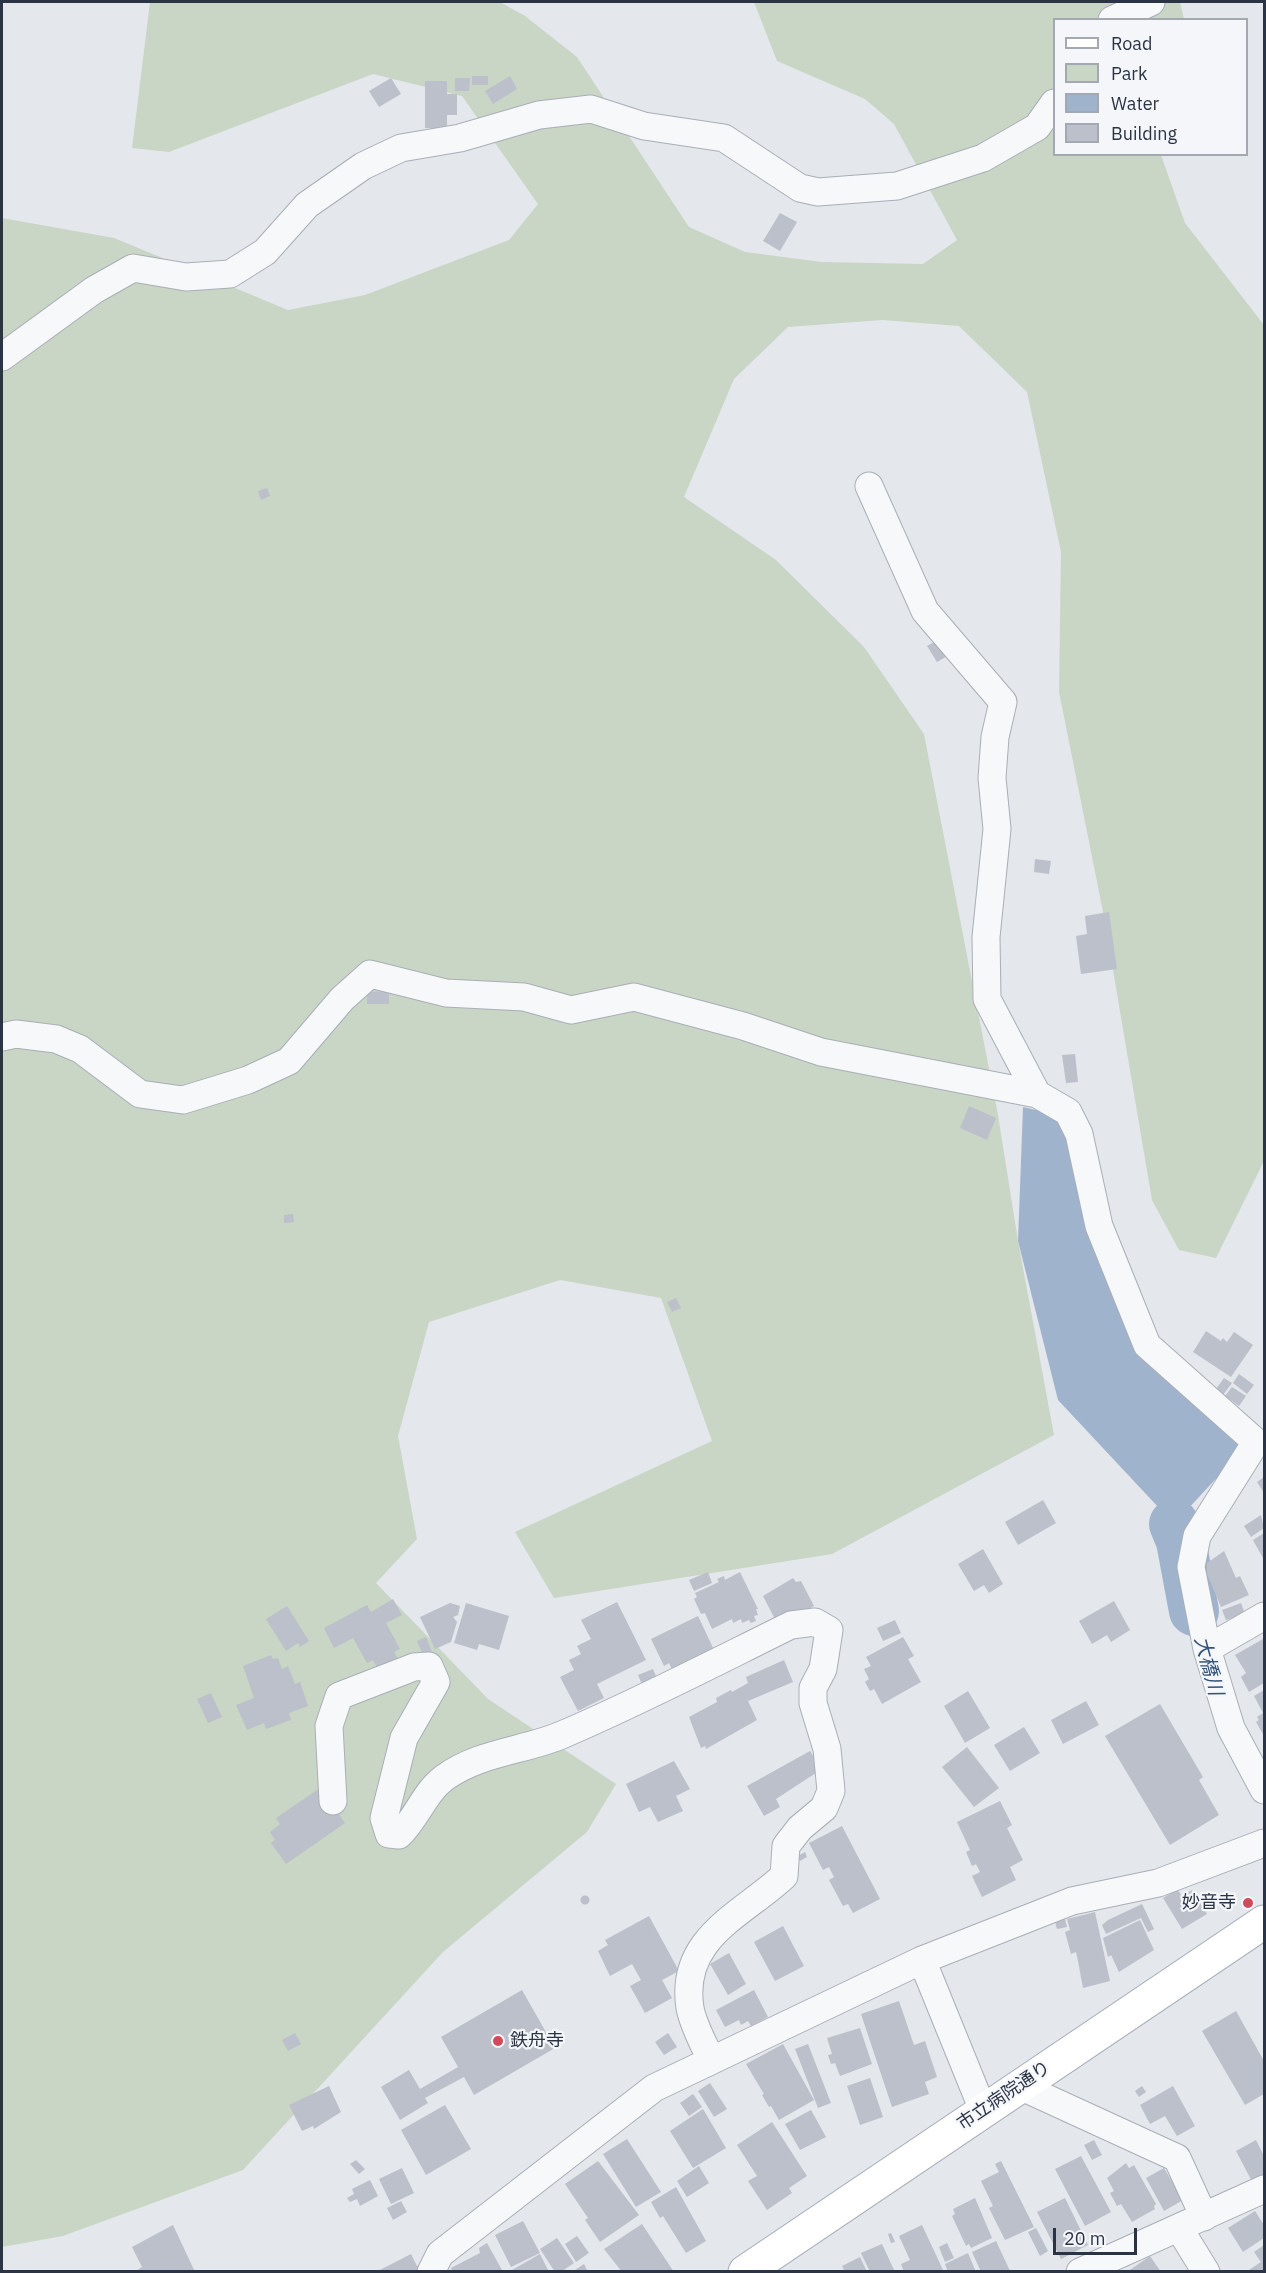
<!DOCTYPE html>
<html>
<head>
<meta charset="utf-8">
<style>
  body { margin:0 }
  #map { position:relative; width:1266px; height:2273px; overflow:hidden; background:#e4e7ec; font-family:"IBM Plex Sans",sans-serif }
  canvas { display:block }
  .frame { position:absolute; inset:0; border:3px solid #2b3445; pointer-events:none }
  .legend { position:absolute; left:1053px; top:18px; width:195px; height:138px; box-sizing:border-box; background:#f4f6f9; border:2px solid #a4a8b1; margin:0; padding:8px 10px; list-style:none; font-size:18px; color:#2b3445 }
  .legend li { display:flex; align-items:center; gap:12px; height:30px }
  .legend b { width:30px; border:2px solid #a4a8b1 }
  .scale { position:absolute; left:1053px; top:2228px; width:84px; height:27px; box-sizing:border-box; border:3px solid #2b3445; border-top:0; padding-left:8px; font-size:18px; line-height:21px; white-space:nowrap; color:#2b3445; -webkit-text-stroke:4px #f4f6f9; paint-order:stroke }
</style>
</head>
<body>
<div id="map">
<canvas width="1266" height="2273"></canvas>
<div class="frame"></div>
<ul class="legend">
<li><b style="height:8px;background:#fff"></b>Road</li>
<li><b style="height:16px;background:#c9d6c5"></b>Park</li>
<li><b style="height:16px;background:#9fb4cc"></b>Water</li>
<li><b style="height:16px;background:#bbc0ca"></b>Building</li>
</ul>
<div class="scale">20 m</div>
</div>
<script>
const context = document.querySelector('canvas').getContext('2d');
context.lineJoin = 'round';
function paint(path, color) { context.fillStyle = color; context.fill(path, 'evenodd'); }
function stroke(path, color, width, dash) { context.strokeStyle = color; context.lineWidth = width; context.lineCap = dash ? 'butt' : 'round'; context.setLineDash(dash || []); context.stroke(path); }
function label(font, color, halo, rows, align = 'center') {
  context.font = font + ' "IBM Plex Sans","Noto Sans JP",sans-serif'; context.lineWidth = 4.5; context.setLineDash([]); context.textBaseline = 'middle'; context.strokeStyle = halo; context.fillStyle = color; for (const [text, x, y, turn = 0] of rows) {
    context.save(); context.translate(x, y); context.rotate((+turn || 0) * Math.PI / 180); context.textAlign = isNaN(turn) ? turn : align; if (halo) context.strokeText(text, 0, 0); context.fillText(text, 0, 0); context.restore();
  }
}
paint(new Path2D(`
  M150,2H500L525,16L577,57L689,227L745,252L822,262L923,264L957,240L894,124L865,99L777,61L754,2H1180L1184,19L1054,20V154L1161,155L1185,223L1264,325V1161L1216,1258L1179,1250L1152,1200L1104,917L1059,692L1061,552L1027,392L959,326L882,320L788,327L734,379L684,497L776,560L864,647L924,734L998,1115L1018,1241L1054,1435L832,1554L554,1598L515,1532L712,1441L661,1298L560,1280L429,1322L398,1436L417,1539L376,1583L488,1699L616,1784L587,1832L443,1952L243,2170L63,2236L2,2247V218L114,238L288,310L365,295L509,240L538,204L462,96L373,74L169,152L132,148Z`), '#c9d6c5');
paint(new Path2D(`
  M1023,1107L1062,1116L1142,1349L1249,1443L1174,1524L1058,1400L1018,1241Z`), '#9fb4cc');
stroke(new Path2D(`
  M1174,1524L1181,1541L1194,1611`), '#9fb4cc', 50);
paint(new Path2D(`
  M472,76H488V85H472Z
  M510,76L517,89L493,104L485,91Z
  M391,78L401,94L379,107L369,91Z
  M455,78H470L469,91H455Z
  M425,81H447V94H457V115H447V128H425Z
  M780,213L797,222L780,251L763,241Z
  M267,488L270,496L261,500L258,491Z
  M941,638L951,654L937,662L927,646Z
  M1035,859L1051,861L1049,874L1034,872Z
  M1109,912L1117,969L1081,974L1076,936L1087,934L1085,916Z
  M389,991V1004H367V992Z
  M1075,1054L1078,1082L1066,1083L1062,1055Z
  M969,1106L996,1118L987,1140L960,1128Z
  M293,1214L294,1222L284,1223V1215Z
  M676,1298L681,1308L672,1312L667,1302Z
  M1206,1331L1221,1341L1223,1338L1227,1342L1234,1332L1253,1345L1231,1377L1193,1352Z
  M1239,1374L1254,1385L1247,1394L1233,1383Z
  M1224,1378L1232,1383L1223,1395L1216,1389Z
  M1232,1387L1246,1396L1239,1406L1225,1396Z
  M1264,1477V1493L1257,1482Z
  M1043,1500L1056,1523L1018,1545L1005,1522Z
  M1261,1515L1264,1528L1251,1537L1244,1526Z
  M1264,1533V1560L1253,1540Z
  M983,1549L1003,1584L989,1593L984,1585L974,1591L958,1564Z
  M1224,1551L1236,1578L1240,1576L1249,1595L1221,1607L1207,1574V1563Z
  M708,1572L712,1583L694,1591L689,1580Z
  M740,1572L758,1609H756L758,1615L754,1616L756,1621L751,1623L749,1620L742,1623L741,1619L733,1623L732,1619L712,1629L705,1613L701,1614L694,1599L697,1597L695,1593L719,1582L717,1579L724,1576L725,1580Z
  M793,1578L796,1582L801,1581L814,1606L778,1625L763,1596Z
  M393,1599L402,1615L386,1623L400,1649L394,1652L400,1662L380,1673L373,1660L367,1663L353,1638L334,1648L324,1628L367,1605L371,1612Z
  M1114,1601L1130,1630L1111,1642L1107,1635L1092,1644L1079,1621Z
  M617,1602L646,1660L597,1684L604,1698L578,1711L560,1677L574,1670L569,1660L581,1654L577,1646L591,1639L581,1620Z
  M450,1603L460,1606L458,1615L453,1617L457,1622L451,1642L435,1649L420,1617Z
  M466,1603L509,1616L499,1650L479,1644L477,1650L454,1643Z
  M1241,1603L1245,1614L1226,1620L1222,1610Z
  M287,1606L309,1641L300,1647L298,1643L286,1651L266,1619Z
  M698,1616L716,1654L675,1676L669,1663L664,1666L651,1639Z
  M895,1620L901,1633L883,1641L877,1628Z
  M426,1637L432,1652L423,1655L417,1641Z
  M903,1637L914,1656L908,1659L921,1682L882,1704L874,1689L870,1691L865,1682L869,1679L864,1669L871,1666L866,1657Z
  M1263,1639L1264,1683L1249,1692L1241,1677L1246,1673L1235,1655Z
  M271,1655L273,1659L278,1658L282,1669L288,1666L295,1684L300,1682L308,1706L289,1713L291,1720L266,1729L264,1723L247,1730L236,1705L254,1698L243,1666Z
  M784,1660L793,1682L748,1701L757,1720L706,1749L705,1746L701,1748L689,1717L717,1702L716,1698L731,1690L732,1692L748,1683L746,1677Z
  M653,1669L658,1681L643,1687L638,1675Z
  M1264,1690V1736L1256,1722L1259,1720L1257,1717L1263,1713L1254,1696Z
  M968,1691L990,1728L965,1743L944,1706Z
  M211,1693L222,1717L208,1723L197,1699Z
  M1086,1701L1099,1725L1063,1744L1051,1720Z
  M1160,1704L1203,1777L1199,1780L1219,1815L1170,1845L1105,1736Z
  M1024,1727L1040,1753L1010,1771L994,1745Z
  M967,1747L999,1788L974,1807L942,1767Z
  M810,1751L822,1769L776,1799L780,1807L764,1816L747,1786Z
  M674,1761L690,1789L676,1796L683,1811L658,1822L650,1807L639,1812L626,1784Z
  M320,1788L345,1823L286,1864L271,1843L275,1840L270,1832L280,1824L276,1818Z
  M1000,1801L1012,1825L1007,1828L1023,1860L1010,1867L1016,1880L982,1897L972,1876L980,1872L976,1864L972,1866L966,1852L970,1850L957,1822Z
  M842,1826L880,1899L853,1913L848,1904L843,1906L829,1880L834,1877L829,1867L823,1870L809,1843Z
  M805,1852L807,1857L800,1861L798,1856Z
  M1177,1889L1182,1896L1192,1890L1207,1914L1182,1929L1163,1898Z
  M580.5 1900a4.5 4.5 0 1 1 9 0a4.5 4.5 0 1 1-9 0Z
  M1142,1904L1154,1929L1148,1932L1141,1918L1106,1934L1102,1925L1108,1920Z
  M1095,1912L1110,1981L1083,1988L1077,1956L1076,1952L1071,1954L1065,1932L1070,1930L1067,1919Z
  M649,1916L679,1971L662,1980L672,1998L645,2013L630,1986L641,1980L632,1964L610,1976L598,1951L608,1945L605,1940Z
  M1065,1919L1067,1927L1057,1929L1055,1921Z
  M1140,1920L1154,1950L1119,1972L1111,1955L1108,1957L1103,1938Z
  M783,1926L804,1966L775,1981L754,1942Z
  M729,1953L746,1984L728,1995L710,1964Z
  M522,1990L555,2048L474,2095L464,2077L425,2098L428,2103L400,2120L381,2087L409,2070L420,2089L458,2067L441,2037Z
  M754,1990L768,2017L751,2026L748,2021L741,2025L739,2020L725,2027L716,2010Z
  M899,2001L914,2045L925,2041L937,2077L925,2082L929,2094L892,2107L861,2014Z
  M1236,2011L1264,2061V2094L1245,2105L1202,2031Z
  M860,2028L872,2064L840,2076L835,2063L831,2064L828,2055L832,2054L827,2038Z
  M295,2033L301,2044L288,2051L282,2040Z
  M668,2033L677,2047L664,2055L655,2042Z
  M783,2044L814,2100L779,2120L771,2106L769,2107L762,2095L764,2094L746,2064Z
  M808,2044L831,2103L818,2108L795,2049Z
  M870,2078L883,2117L860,2125L847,2086Z
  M710,2083L727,2109L714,2117L698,2091Z
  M329,2086L341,2112L314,2129L313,2126L302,2131L289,2105Z
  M1142,2086L1146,2092L1139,2097L1135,2091Z
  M1173,2086L1195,2126L1177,2136L1165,2116L1150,2124L1140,2105Z
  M693,2094L702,2107L689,2116L680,2103Z
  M445,2105L471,2149L426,2175L401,2130Z
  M703,2109L726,2148L693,2168L670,2131Z
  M811,2110L826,2137L800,2150L785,2124Z
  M772,2122L807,2176L789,2188L792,2193L767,2210L748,2181L757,2176L737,2145Z
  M627,2139L661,2192L636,2207L603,2154Z
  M1094,2140L1102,2155L1092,2160L1084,2145Z
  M1256,2140L1264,2156V2182L1255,2187L1236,2151Z
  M1081,2156L1111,2212L1085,2226L1055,2169Z
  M356,2160L365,2169L359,2174L350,2164Z
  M598,2161L639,2215L600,2242L585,2220L588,2218L565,2184Z
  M1001,2161L1034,2227L1005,2240L989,2208L993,2206L981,2181L999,2172L995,2164Z
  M1126,2163L1129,2168L1134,2165L1156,2204L1154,2206L1155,2209L1132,2222L1121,2204L1117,2206L1110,2193L1114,2191L1107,2178Z
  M699,2166L709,2183L687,2197L677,2181Z
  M402,2168L414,2193L391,2204L379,2179Z
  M1164,2168L1183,2200L1164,2211L1146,2178Z
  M370,2180L378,2196L360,2206L357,2199L350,2202L347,2198L354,2194L352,2189Z
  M676,2187L706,2241L686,2253L663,2216L660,2218L651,2202Z
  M975,2198L992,2238L971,2248L969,2244L966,2246L952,2216L955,2214L953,2209Z
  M1065,2198L1088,2245L1061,2259L1037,2212Z
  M401,2201L407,2212L393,2220L387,2208Z
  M1255,2211L1264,2225V2238L1243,2252L1228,2228Z
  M523,2221L540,2253L511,2267L495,2235Z
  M642,2224L674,2272H622L604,2249Z
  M173,2225L195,2272H134L142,2267L132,2247Z
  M922,2225L944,2272H904L901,2264L910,2260L899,2236Z
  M1036,2228L1048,2251L1040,2256L1028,2232Z
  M891,2233L895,2242L891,2243L888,2234Z
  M577,2236L589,2253L576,2262L565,2244Z
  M557,2238L574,2263L561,2272H555L540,2249Z
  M996,2241L1010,2271L981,2272L972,2252Z
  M487,2243L502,2270L453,2272L451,2268L480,2253L479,2248Z
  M947,2243L954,2258L945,2262L939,2247Z
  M882,2244L895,2272H870L861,2253Z
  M1264,2245V2272H1246L1261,2262L1254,2252Z
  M968,2253L976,2272H948L945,2264Z
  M411,2254L417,2266L422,2264L418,2272H376Z
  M540,2254L549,2272H513L512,2270Z
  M1150,2256L1161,2272H1127Z
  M860,2257L867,2272H845L842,2266Z
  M584,2264L588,2272H572Z`), '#bbc0ca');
const minor = new Path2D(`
  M1112,20L1151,2
  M2,357L94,290L133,268L186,277L230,274L265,252L307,205L363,166L401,148L460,138L539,115L591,109L644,126L724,138L800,188L818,192L897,186L983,158L1037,127L1054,103
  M869,486L925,611L1003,702L995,737L992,778L997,829L986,937L987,999L1037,1094
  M2,1037L16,1034L56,1039L80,1049L140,1094L183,1100L248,1080L289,1061L342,999L370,974L446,993L524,997L571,1010L634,997L743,1026L821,1052L1037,1094L1068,1112L1079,1134L1099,1226L1147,1345L1256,1442L1197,1536L1191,1567L1207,1649L1231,1728L1264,1790
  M1207,1649L1264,1616
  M333,1801L329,1726L339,1696L414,1667L429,1666L436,1682L404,1738L384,1818L389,1834L399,1835C417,1818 424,1793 444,1778C479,1752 525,1751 564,1734C641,1701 716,1662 791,1625L815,1622L829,1630L823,1669L813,1688V1703L827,1749L831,1791L824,1808L800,1828L786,1846L784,1876C742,1915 679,1938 690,2008C693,2025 704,2044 711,2060
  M922,1960L983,2110
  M1020,2086L1177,2158L1204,2217
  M1179,2228L1206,2272
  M431,2272L440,2254L654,2088L922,1960L1072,1901L1158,1883L1264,1843
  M1080,2272L1264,2189`);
const major = new Path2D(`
  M745,2272L1264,1922`);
stroke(minor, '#a9aeb7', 29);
stroke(major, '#a3abb8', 35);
stroke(minor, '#f7f8fa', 27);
stroke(major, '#fff', 33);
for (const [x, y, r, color] of [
  [1248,1903,6,"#d1495b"],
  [498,2041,6,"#d1495b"]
]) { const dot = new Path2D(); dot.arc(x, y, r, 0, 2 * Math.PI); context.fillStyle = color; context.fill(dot); stroke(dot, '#f4f6f9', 2); }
label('18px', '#2b3445', '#f4f6f9', [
  ["妙音寺",1236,1903],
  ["鉄舟寺",510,2041,"left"]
], 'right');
label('18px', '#2b3445', '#f4f6f9', [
  ["市立病院通り",1004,2096,-34]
]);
label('italic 20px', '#34527a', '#f4f6f9', [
  ["大橋川",1208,1666,75]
]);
</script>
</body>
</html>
